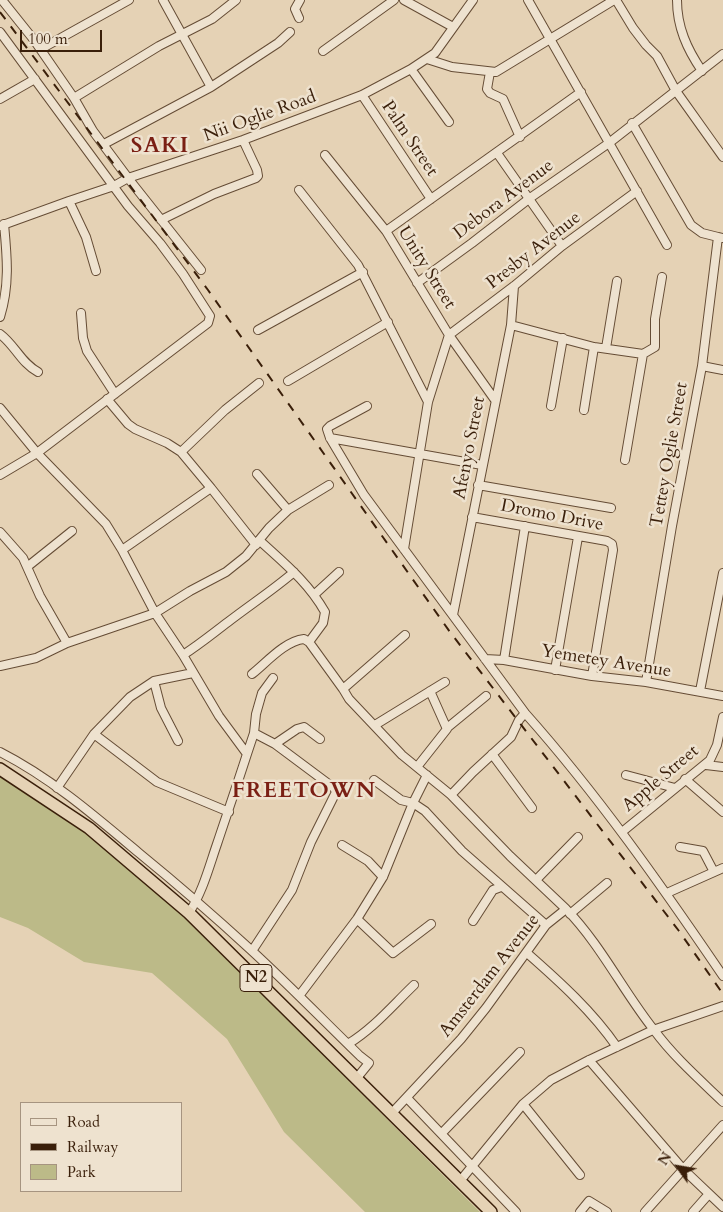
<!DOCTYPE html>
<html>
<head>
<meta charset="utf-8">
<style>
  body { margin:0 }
  #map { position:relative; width:723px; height:1212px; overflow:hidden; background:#e5d2b5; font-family:Cardo,serif }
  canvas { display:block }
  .legend { position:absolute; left:20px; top:1102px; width:162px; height:90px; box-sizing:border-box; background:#eee2cf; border:1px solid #a69480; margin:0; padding:6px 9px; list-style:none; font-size:15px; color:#3a1f0a }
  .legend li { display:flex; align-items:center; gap:10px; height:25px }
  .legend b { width:25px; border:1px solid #a69480 }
  .north { position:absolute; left:653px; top:1142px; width:50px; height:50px; -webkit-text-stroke:4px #eee2cf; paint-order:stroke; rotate:302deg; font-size:14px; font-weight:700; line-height:20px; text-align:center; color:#3a1f0a }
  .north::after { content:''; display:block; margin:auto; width:18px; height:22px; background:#3a1f0a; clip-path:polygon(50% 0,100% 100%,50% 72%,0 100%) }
  .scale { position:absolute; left:20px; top:30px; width:82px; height:22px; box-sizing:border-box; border:2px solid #3a1f0a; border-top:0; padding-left:6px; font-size:15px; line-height:18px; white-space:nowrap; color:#3a1f0a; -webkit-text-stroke:4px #eee2cf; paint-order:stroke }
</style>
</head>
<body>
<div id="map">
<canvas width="723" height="1212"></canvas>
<ul class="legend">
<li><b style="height:6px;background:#eee2cf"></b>Road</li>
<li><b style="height:6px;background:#3a1f0a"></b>Railway</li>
<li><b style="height:14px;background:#bcba88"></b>Park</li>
</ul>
<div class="north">N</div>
<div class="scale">100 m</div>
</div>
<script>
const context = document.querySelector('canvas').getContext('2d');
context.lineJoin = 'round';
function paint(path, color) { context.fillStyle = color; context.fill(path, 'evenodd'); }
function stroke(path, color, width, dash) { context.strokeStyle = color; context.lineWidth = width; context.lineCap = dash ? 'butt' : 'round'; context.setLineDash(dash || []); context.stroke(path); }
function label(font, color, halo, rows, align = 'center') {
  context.font = font + ' Cardo,serif'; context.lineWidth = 5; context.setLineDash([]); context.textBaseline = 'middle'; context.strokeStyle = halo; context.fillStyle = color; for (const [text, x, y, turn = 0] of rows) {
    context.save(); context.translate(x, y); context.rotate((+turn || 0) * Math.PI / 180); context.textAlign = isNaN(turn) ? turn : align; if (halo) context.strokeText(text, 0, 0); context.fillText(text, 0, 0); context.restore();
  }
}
paint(new Path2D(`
  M0,776L93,838L170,903L480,1212H365L284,1132L227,1039L152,973L84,962L28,928L0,917Z`), '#bcba88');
const minor = new Path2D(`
  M2,0L34,40L74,98L93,131L128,178L201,270
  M404,0L453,27
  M528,0L667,245
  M616,0L633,28L646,45L657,56L676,91L723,157
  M677,0C677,27 687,49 702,71
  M299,18L295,9L300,0
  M0,32L128,206L160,243L183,274L210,316L208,323L37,453L106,524L122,550L155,613L67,643L36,658L0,666
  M41,49L129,0
  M323,51L394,0
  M427,59L452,67L496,72L614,0
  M411,69L449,122
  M490,72L487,89L490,93L503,99L520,137
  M211,87L278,43L290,32
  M362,95L431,199
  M74,98L159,46L212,19L236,0
  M0,99L35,79
  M632,123L691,225L702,233L718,237
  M104,144L211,87L163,0
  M497,153L562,246
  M325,155L386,231L449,335L495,400
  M299,190L358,265L428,402
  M69,201L86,237L96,271
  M161,220L214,194L256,178L258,176L257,170L243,140
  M0,226L69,201L114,186L128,178L243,140L362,95L411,69L435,53L473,0
  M386,231L581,92
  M417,283L472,243L530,198L609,143L723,54
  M81,313L83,338L87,351L115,394
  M0,317C10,285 7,256 4,224
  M511,325L594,347L643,354L655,347V319L662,277
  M258,330L363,272
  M0,334C15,345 21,363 38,372
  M449,335L514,286L562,246L637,191
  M606,348L617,281
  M702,366L723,370
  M288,381L388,322
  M107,399L128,424L135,429L167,443L181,452L211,488
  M367,406L330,426L327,429L330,438L364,495L525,713C598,795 661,885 723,976
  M551,406L563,338
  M0,408L37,453L0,475
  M584,410L594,347
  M330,438L482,465
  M181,452L225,410L259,383
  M625,460L643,354
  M257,474L288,510
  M478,485L611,508
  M472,517L607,541L612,544L613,550L592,676
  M0,532L23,558L40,596L67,643
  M259,540C284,563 308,582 325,612L323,623L309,642L343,689L349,699L402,755L451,795L510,856L566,909
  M404,549L428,402L449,335
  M122,550L211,488L256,545
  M27,567L72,531
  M315,594L339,572
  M453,615L511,325L514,286
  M183,655C200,644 212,634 228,622C250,605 273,590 294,572
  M485,659L504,660L592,676L646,682L723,696
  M504,660L525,526
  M555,670L578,537
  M252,674C267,662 285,641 304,639L309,642
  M273,678L262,693L256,714L254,733L247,754L219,716L183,655L155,613L190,591L226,572L246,556L269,528L288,510L329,485
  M154,681L161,708L178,741
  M646,682L672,526L702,366L718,237L723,238
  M343,689L405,635
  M700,691L723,573
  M375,725L445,682
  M447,728L486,696
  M94,734L157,782L229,812
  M275,744L297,729L304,727L320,739
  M0,752C51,778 95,816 139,853C177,884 214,916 251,950C288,984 324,1021 360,1056L369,1063L356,1079
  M492,754L532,808
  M706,765L723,767
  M417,767L447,729L430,691
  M626,775L675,788
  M685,779L723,812
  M374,780L401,800L413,803L425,811L462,851L546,925
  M57,788L94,734L130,697L154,681L193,673
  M451,795L473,772L511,737L519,720L525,713
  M622,832L710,760L717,745L723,717
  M342,845L368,861L383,877
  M680,847L703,851L714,872
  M536,880L578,837
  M667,893L723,868
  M189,913C203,891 209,867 217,844C227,814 237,785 247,754
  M570,914L607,883
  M357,919L393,953L431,924
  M473,921L493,890L501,887
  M252,951L292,890L311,842L336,792L334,788L275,744L254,733
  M527,953C560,982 592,1011 617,1047
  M299,996L357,919L383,877L413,803L427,775
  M348,1044C374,1028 392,1006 414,985
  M589,1060L683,1169L723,1207
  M407,1098L516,1212
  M523,1104L580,1175
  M392,1113L461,1039L486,1008L546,925L566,909C601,945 623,991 654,1030C674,1057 699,1079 723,1102
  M442,1133L520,1052
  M460,1181L523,1104L551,1080L589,1060L653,1030L723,1006
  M580,1212L589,1201L607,1212
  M645,1212L723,1125
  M693,1212L708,1195`);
const highway = new Path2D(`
  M0,769L89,828L189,913L491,1212`);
stroke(minor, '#654c35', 10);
stroke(highway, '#3a1f0a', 14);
stroke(minor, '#eee2cf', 8);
stroke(highway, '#e5d2b5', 11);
stroke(new Path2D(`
  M0,12L208,290L450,632L679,931L723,994`), '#3a1f0a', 2, [9, 9]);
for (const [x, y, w] of [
  [256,978,32]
]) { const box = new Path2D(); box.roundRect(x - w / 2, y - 13.5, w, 27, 4); context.fillStyle = '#eee2cf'; context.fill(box); stroke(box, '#3a1f0a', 1); }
label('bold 16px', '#3a1f0a', null, [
  ["N2",256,978]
]);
label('18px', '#3a1f0a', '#eee2cf', [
  ["Nii Oglie Road",260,117,-20],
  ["Palm Street",409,139,56],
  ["Debora Avenue",504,200,-37],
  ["Presby Avenue",534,251,-38],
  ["Unity Street",426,268,58],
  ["Afenyo Street",470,448,-79],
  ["Tettey Oglie Street",670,455,-80],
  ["Dromo Drive",552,516,11],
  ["Yemetey Avenue",606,662,9],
  ["Apple Street",661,779,-40],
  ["Amsterdam Avenue",490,976,-52]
]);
context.letterSpacing = '1px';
label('bold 22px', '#7a1f14', '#eee2cf', [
  ["SAKI",160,147],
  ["FREETOWN",304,792]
]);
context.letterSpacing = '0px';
</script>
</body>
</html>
